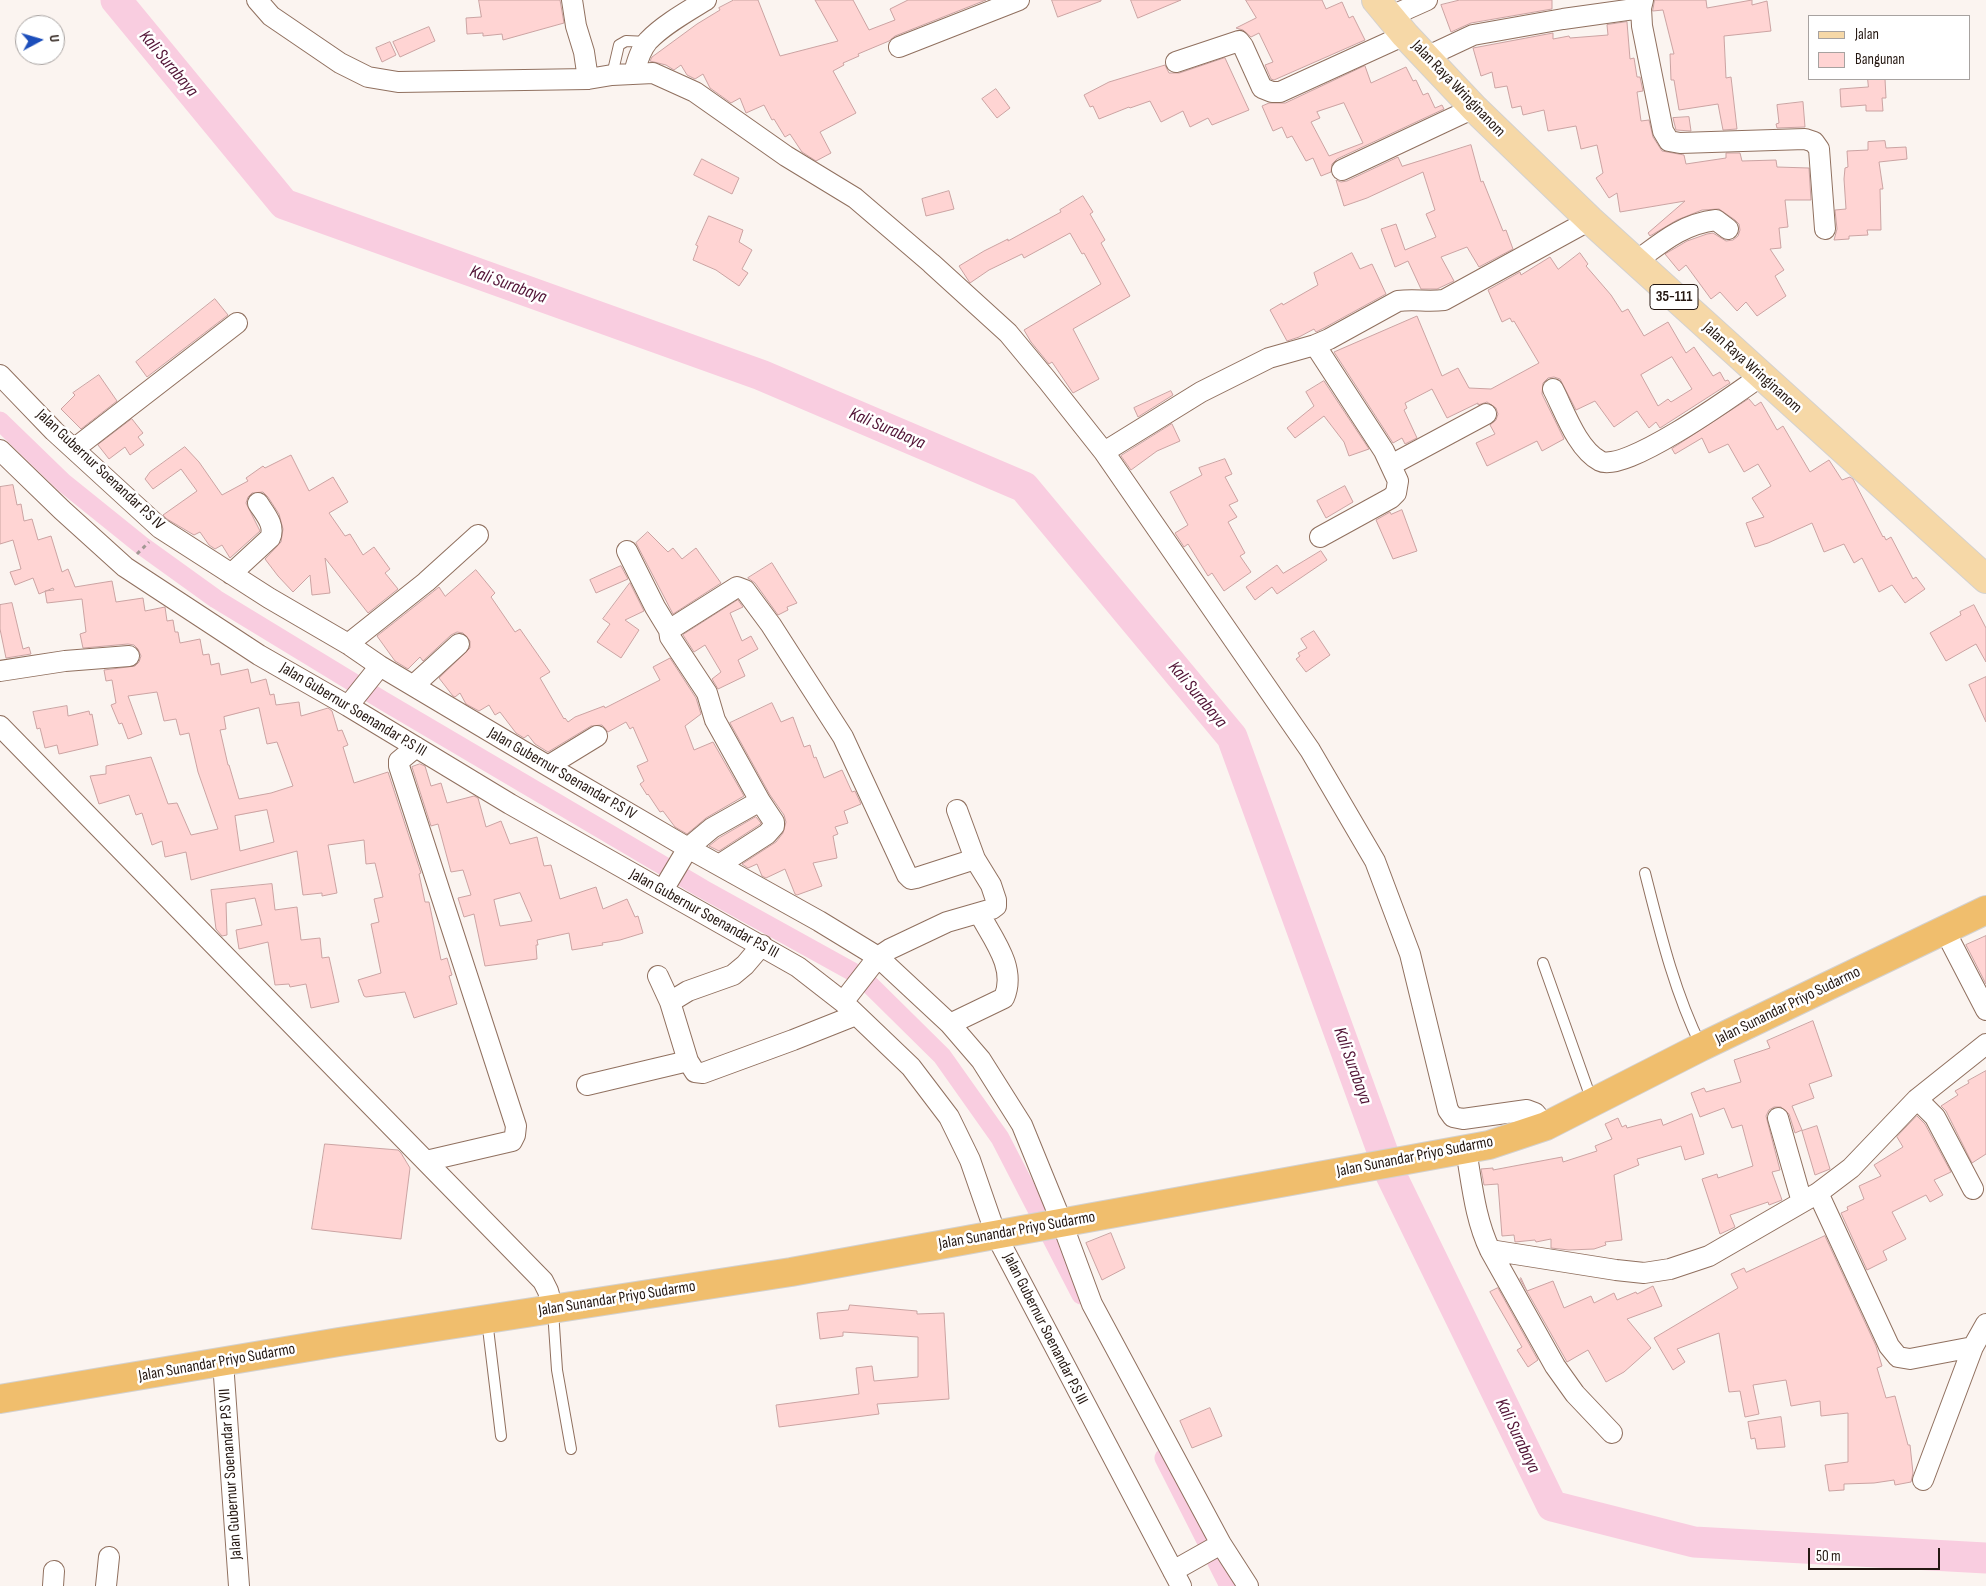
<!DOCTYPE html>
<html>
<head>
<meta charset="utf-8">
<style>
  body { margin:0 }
  #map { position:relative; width:1986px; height:1586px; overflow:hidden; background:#fbf4f0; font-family:"Sofia Sans Condensed",sans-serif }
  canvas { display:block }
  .legend { position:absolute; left:1808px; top:15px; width:162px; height:65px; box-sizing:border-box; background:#fff; border:1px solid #a7a2a0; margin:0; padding:6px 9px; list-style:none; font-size:15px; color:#241711 }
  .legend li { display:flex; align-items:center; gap:10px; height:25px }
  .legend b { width:25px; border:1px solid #a7a2a0 }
  .north { position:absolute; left:15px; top:15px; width:50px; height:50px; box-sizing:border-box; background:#fff; border:1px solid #a7a2a0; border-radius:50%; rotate:84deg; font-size:14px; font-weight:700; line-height:20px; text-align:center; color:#241711 }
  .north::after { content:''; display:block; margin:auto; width:18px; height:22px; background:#1c4ebb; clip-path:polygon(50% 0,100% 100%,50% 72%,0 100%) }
  .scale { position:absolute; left:1808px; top:1548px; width:132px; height:22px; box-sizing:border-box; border:2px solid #241711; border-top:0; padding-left:6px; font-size:15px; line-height:18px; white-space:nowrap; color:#241711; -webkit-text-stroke:4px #fff; paint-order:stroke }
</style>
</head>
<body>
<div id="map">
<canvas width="1986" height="1586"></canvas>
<ul class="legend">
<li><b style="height:6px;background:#f6d8a7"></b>Jalan</li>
<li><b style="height:14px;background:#ffd4d3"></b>Bangunan</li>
</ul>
<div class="north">U</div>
<div class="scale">50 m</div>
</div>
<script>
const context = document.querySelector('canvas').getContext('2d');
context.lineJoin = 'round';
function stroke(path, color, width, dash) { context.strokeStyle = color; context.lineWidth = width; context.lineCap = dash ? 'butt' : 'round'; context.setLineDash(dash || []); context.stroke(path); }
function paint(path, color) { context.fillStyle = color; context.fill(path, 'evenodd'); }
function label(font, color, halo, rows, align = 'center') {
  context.font = font + ' "Sofia Sans Condensed",sans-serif'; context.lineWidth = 5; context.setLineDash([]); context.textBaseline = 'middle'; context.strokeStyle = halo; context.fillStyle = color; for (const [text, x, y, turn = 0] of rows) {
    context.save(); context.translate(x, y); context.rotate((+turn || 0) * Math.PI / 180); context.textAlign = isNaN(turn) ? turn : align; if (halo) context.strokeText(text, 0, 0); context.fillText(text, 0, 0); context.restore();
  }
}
stroke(new Path2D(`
  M0,421L64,483L141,545L216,599L382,700L703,889L862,977L942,1056L1000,1138L1081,1295
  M1164,1458L1229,1586`), '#f9cde0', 19);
stroke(new Path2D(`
  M116,0L284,204L761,375L1024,487L1232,737L1391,1175L1552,1506L1694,1542L1986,1558`), '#f9cde0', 31);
const building = new Path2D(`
  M479,0H560L564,23L503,40L502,34L483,36V33L467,34L466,18L481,17Z
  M734,0H758L780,56L838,41L815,0H853L869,30L895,20L890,9L908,0H986L895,36L889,41L858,54L859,56L843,63L844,65L833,71L856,113L820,132L831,153L816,161L802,152L790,134L785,137L774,119L772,120L764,105L746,113L740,98L731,103L710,88L703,74L695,79L687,75L681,65L674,70L666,65L650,61L652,57L697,24L720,10L719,8Z
  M1052,0H1101V1L1058,17Z
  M1131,0H1181L1138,18Z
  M1246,0H1322L1326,9L1342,2L1349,18L1353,16L1365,40L1274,80L1271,79L1265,65L1273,62L1259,33L1251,37L1243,30L1236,28L1256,18Z
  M1460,0H1552V9L1471,23L1451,32L1441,5Z
  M1655,0H1706L1707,8L1752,0V5L1767,1L1771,31L1724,36L1726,78L1731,77L1737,129L1723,130L1718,104L1679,110L1674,80H1671L1670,54H1674L1663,10L1653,11Z
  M1627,22L1630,59L1634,58L1637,77H1640L1643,91L1637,92L1641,121L1649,120L1653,137L1662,151L1684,155L1686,164L1726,158V153H1740L1742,161L1776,160L1777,167L1809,168L1811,200H1785L1788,227L1779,228L1781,248L1770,249L1784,270L1775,276L1786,296L1757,316L1746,302L1737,311L1720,292L1711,299L1686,265L1679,271L1665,254L1687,241L1707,234L1713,233L1726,241L1733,240L1738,236L1740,230L1739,224L1735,220L1719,209L1702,210L1677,220L1650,236L1648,233L1685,201L1620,212L1617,193L1609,198L1596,178L1603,173L1597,145L1581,149L1576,126L1548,131L1544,110L1523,115L1521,106L1512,108L1507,86L1495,88L1492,72L1481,76L1473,48L1553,33V39L1569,36L1570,38L1608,35L1607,25Z
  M429,27L435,41L400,57L393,42Z
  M390,42L396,55L382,62L376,48Z
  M1225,58L1249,110L1212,125L1208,118L1190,127L1183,111L1161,122L1150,101L1130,108L1129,107L1099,119L1093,106L1090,107L1084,95L1109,82L1165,65L1169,73H1179Z
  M1365,66L1371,83L1406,67L1413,81L1416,80L1423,95L1428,93L1435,108L1442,105L1444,109L1337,159L1332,164L1331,172L1321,176L1313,158L1306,161L1292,136L1287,138L1282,127L1273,131L1262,106L1269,103H1285ZM1344,103L1363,143L1329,156L1311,122L1320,118L1317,112Z
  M1868,79H1885L1886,98H1882L1883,111H1866V105L1841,107L1840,89L1868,87Z
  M996,89L1010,108L997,118L982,99Z
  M1803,102L1805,127L1777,128L1776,124L1779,123L1777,105Z
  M1689,117L1691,131L1676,130L1673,118Z
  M1885,141L1886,148L1906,147L1907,159L1879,162L1883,189H1880L1881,230H1867L1868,235L1849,236V239L1834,240L1837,229L1835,210L1846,209L1844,179L1845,168L1848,167L1847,151L1868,150V142Z
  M1471,145L1481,182L1483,181L1503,231L1506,230L1513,249L1479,267L1467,247L1441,257L1454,281L1437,289H1421L1408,261L1395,267L1381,229L1396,224L1405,250L1436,237L1426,214L1435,210L1423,172L1367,198L1344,206L1336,180L1341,182L1347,181L1398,157L1402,166Z
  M702,159L739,178L732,194L694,175Z
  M949,191L954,209L926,216L922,199Z
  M1083,196L1093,212L1090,214L1105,240L1101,243L1130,296L1073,329L1099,379L1073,393L1052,362L1049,364L1031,342L1024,330L1101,284L1084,253L1082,254L1070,233L1024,258L1022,254L989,270L970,283L959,266L984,251L1008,239V241L1061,212L1060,210Z
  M709,216L743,230L739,242L752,250L742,269L748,273L739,286L716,270L693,260L698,246L696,245Z
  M1352,253L1360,269L1372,264L1386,294L1324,328L1316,332L1314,329L1299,337L1287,341L1270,310L1282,303L1283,305L1318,285L1314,273Z
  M1580,253L1588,264L1586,266L1611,295L1622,312L1628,309L1644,336L1668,322L1686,353L1694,347L1713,376L1720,372L1725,381L1728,380L1730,383L1660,428L1656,422L1649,428L1637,411L1614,427L1595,401L1576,410L1560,379L1554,377L1548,378L1543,383L1542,394L1564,439L1542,451L1537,441L1487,466L1476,443L1495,434L1490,425L1496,420L1498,414L1496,408L1487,402L1478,405V403L1447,418L1432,389L1405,403L1407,408L1404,410L1417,438L1405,444L1402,438L1393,443L1334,352L1417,316L1442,376L1458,368L1469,388L1491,389L1539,363L1514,321L1512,322L1510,318L1502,322L1488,290L1520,272L1521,275L1550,257L1558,269ZM1672,357L1692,389L1671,402L1668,399L1658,406L1641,375Z
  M215,299L228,315L147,377L136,362Z
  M99,375L117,401L81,429L61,409L75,395L73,393Z
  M1324,381L1369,449L1349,456L1344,442L1324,416L1295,438L1287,428L1314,406L1306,392Z
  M1171,391L1173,395L1138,417L1134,408Z
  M1749,399L1755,406L1761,402L1777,430L1783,426L1810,472L1829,460L1842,480L1850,477L1853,479L1883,537L1884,536L1886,540L1891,537L1913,579L1916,577L1925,589L1905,603L1892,585L1879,592L1862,558L1854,563L1844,544L1824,552L1812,523L1768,543L1755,547L1746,523L1764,517L1752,498L1771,486L1758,464L1744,472L1728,444L1709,453L1702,438L1675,454L1672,449Z
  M132,419L143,433L138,437L144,445L130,455L125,447L109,459L98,445Z
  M1172,424L1180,441L1157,451L1131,470L1121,456Z
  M185,447L199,462L222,495L248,481L246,478L263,466L265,468L291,455L309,491L333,477L348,502L329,513L345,536L350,534L363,555L374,547L390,569L385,573L398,589L368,613L325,558L330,593L312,595L310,575L293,592L278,576L265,559L281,542L283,529L279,514L268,497L263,492L252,493L248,497L246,503L260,531L230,558L222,545L215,549L209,545L200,532L194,535L167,519L163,515L197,491L181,469L153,489L145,479L150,472Z
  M1225,459L1232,474L1225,477L1238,501L1229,505L1237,517L1228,522L1245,553L1240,556L1251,572L1224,591L1212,573L1208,576L1188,544L1184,547L1175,533L1188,525L1170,492L1202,475L1199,468Z
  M13,485L17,505L21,504L24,521L32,519L38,540L51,536L62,572L68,569L75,587L112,581L116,602L143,598L145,611L165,607L167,621L173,620L175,632H178L180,643L200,639L203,655L209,654L211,665L219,663L221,675L248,669L251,683L266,679L270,695L274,694L276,705L299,702L301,716L328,708L332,711L338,731L342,730L348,745L343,747L354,783L388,772L421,873L419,874L425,902H429L441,960L447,958L452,975L449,976L457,1004L414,1018L405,992L366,997L364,996L358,980L381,973L371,924L379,922L374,899L383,897L375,863L366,864L364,840L328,845L337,893L322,896V893L303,895L297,851L191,880L186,852L165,857L162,841L152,845L142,813L136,815L129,795L99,804L90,776L106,774V766L151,757L168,804L177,803L191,835L218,829L198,772L189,733L180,735L176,719L164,721L157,692L128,696L142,734L128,739L122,723L119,724L111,705L116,703L112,680L106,681L104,670L135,666L139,662L141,656L138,649L134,645L128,644L83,648L80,634L86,632L82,599L47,603L45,591L54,590L53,588L39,594L33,578L15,585L10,572L21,569L13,540L0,544V487ZM259,708L267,744L277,742L293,786L271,793L239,799L229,765H228L220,730L226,729L224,717ZM267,810L274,842L240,851L235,816Z
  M1345,486L1353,502L1326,518L1317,501Z
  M1402,510L1417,551L1393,559L1376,520L1390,512L1391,514Z
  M648,532L668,552L673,548L682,559L696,548L721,583L673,614L636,543Z
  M1321,551L1327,560L1277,594L1272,587L1255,600L1246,587L1277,565L1283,573Z
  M772,563L797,603L787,607L788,610L778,615L755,583L748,578Z
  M621,566L628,579L596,593L590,580Z
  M476,570L495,593L491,597L515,632L520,629L550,672L540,678L564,719L565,718L568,722L575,717L604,706L605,708L660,680L653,667L670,658L696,698L701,714L685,726L694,750L713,742L744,796L706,818L687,834L675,827L663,811L660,812L648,794L647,795L640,784L644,781L637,766L648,761L633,727L630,729L626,722L608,732L602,725L591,726L548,752L535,744L528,735L524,738L516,733L500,712L495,715L489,705L479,711L466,704L460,693L455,697L453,696L439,678L470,648V641L463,633L457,632L451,635L423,661L420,657L408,669L395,661L377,636L439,587L445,596Z
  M630,583L644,611L625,620L639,630L621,658L597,642L610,624L603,619Z
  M738,600L743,607L730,613L742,641L751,636L758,649L738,660L745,676L718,689L712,679L721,672L705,645L694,652L683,635Z
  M12,603L23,649L29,647L31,654L6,658L0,629V605Z
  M1974,605L1986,628V662L1976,644L1946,661L1930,633L1961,615L1960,612Z
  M1314,631L1330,655L1306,672L1296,659L1300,656L1298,653L1307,648L1301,639Z
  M1986,677V722L1969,685Z
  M772,703L781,722L793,717L804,747L810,745L814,758L816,757L824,778L842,770L852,792L855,791L861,804L844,811L848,823L835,827L838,834L833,836L837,858L813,863L822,886L797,895L795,894L785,869L766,878L762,876L757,864L748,868L742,864L776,842L783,833L786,822L784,815L770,795L730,723Z
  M67,706L68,716L89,711L90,715L92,714L98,745L59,754L57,745L45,748L40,728L37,729L33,712Z
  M420,764L425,766L431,786L441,783L447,803L474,796L478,798L486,827L501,821L510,844L537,837L544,866L551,865L560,899L596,887L603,909L627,899L635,917L638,916L643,933L620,940L602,943L603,945L572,950L569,933L537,940L538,945H536L537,959L485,966L474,914L464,917L458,898L471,895L463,870L451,872L438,824L431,826L412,767ZM520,893L532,921L500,926L494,900Z
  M756,817L761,823L759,825L719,851L709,846L719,838Z
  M272,884L275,910L297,907L301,940L320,938L322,958L329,957L339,1002L311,1008L306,984L290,987L289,984L275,985L268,942L239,949L236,930L262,925L255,898L226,903L227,935L222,936L216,929L211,890Z
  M1986,936V984L1966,945Z
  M1813,1021L1832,1076L1809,1084L1814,1098L1792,1106L1802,1130L1795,1133L1789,1114L1781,1107H1774L1769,1110L1766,1116L1780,1170L1772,1172L1782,1200L1769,1205L1768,1202L1730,1215L1735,1227L1720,1234L1702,1179L1717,1174L1718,1178L1753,1166L1742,1125L1732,1128L1724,1108L1700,1117L1691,1093L1704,1088L1706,1092L1741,1082L1734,1060L1770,1048L1767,1041Z
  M1986,1071V1154L1972,1163L1946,1111L1941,1106L1958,1095L1955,1091L1969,1083L1968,1081Z
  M1692,1114L1704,1154L1685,1160L1681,1146L1637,1159L1639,1165L1614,1175L1622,1240L1605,1242L1606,1245L1594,1249L1569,1250L1551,1248V1239L1536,1242L1535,1240L1515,1242L1514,1235L1502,1236L1498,1184L1484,1185L1481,1169L1493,1168V1170L1562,1157L1563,1162L1597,1151L1595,1146L1612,1139L1605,1124L1618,1118L1622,1127L1626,1125L1627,1128L1661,1119L1663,1125Z
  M1917,1116L1925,1124L1951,1172L1934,1180L1943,1195L1930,1202L1926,1195L1892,1212L1906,1239L1883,1251L1887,1260L1867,1270L1841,1213L1848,1210L1847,1207L1864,1199L1859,1186L1881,1176L1874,1165L1903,1147L1897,1137Z
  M1817,1126L1830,1169L1815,1175L1802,1131Z
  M325,1144L398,1150L401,1153L410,1168L401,1239L312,1229Z
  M1111,1233L1125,1268L1102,1280L1086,1243Z
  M1825,1236L1876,1346L1882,1366L1877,1368L1886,1398L1895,1396L1908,1445H1910L1913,1473L1911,1482L1895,1485L1894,1480L1874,1483L1844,1484V1490L1829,1491L1825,1465L1848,1462V1413L1821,1416L1820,1401L1791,1406L1786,1380L1753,1385L1759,1414L1745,1417L1740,1391L1729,1392L1719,1333L1677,1349L1685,1362L1673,1370L1654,1338L1738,1288L1731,1274L1744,1268L1746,1272Z
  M1521,1278L1527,1291L1553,1281L1564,1308L1591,1296L1594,1303L1614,1293L1617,1300L1636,1292L1637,1294L1653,1286L1662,1306L1627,1319L1651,1348L1624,1372L1606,1382L1588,1350L1567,1362L1520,1279Z
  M1498,1288L1538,1360L1528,1367L1517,1350L1522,1347L1490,1292Z
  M850,1305L917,1311V1314L944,1313L949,1399L877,1404L879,1414L779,1427L776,1405L859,1394L856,1368L872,1366L874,1381L918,1377V1337L843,1332V1336L820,1339L817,1313L848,1310Z
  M1210,1408L1222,1436L1192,1448L1180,1421Z
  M1781,1417L1785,1447L1757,1449L1755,1438L1751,1439L1748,1422Z`);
paint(building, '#ffd4d3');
stroke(building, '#cba3a2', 1);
const lane = new Path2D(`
  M612,75L619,45L626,41L648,42
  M1645,873C1660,932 1674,991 1701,1046
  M1543,963L1592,1101
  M553,1311L557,1370L571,1449
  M487,1320L501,1436`);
const street = new Path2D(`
  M257,0L271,16L340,63L368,77L398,82L588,79L612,75L653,73L695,92L786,156L855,198L931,263L1008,333L1047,380L1104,452L1310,750L1375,861L1410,954L1448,1110L1453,1117L1463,1119L1527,1110L1535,1113L1546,1126
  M572,0L576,26L584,52L588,79
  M1643,0L1641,8L1642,26L1663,131L1669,141L1680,143L1805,139L1814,142L1819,149L1825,229
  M1389,17L1427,0
  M899,47L1019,0
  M1426,57L1473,35L1563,19L1641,8
  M1176,62L1239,41L1243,46L1262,88L1272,92H1280L1405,35
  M634,73C637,62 640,50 648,41C663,25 688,11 706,0
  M1342,170L1474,108
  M1635,262C1661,243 1682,224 1716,220L1728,229
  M1315,345L1384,451L1398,481L1396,493L1391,498L1320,537
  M0,375L54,431L160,528L269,598L348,644L380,666L548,766L688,848L819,921L878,957L950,1024L981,1060L1022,1125L1062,1223L1092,1304L1221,1544L1248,1586
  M1553,389C1564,410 1577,449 1600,461C1625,474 1737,393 1761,376
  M74,449L237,323
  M0,450L62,510L125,567L259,655L348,706L510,804L798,967L843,1002L911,1067L949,1117L970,1160L996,1235L1181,1586
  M1104,452L1201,392L1269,358L1315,345L1329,339L1398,301C1414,299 1428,302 1444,300L1590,220
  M1391,465L1486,414
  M627,551L655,607L669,630
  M231,574L270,538C276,525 264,513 258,503
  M348,644L426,582L478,535
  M0,671L65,661L129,656
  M414,685L459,644
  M348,706L380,666
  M0,726L543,1281L548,1291L553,1309
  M416,747L399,761V766L516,1126L515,1135L512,1141L426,1161
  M548,766L597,736
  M719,865L767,834L774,826V822L760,801L715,720L707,693L670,637L669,630L737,587L745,590L771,625L843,737L907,875L911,879L916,878L975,859
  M663,890L688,848L712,828L760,801
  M1945,931L1986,1010
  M762,945L745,965L733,975L688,991L670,1002L688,1061L695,1072L703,1073L793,1040L856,1015
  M658,976L670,1002
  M843,1002L878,957L890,949L947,922L992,909L996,906V900L991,885L975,859L957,810
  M950,1024L1004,998C1017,968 993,939 979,913
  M587,1085L688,1061
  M1917,1099L1935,1117L1973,1189
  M1778,1118L1802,1202
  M1466,1150C1472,1184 1475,1219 1490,1250L1555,1366L1575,1394L1612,1433
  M1818,1193L1889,1346L1898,1357L1910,1359L1973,1347
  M1490,1250L1616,1270L1644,1273L1670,1269L1709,1256L1818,1193L1851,1168L1917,1099L1986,1044
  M223,1362L239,1586
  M1923,1480L1973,1347L1986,1324
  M1173,1571L1221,1544
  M53,1586L54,1571
  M106,1586L109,1557`);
const primary = new Path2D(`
  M1376,0L1405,35L1474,108L1590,220L1986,579`);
const highway = new Path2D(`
  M0,1399L339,1342L791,1272L1489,1145L1546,1126L1701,1047L1986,910`);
stroke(lane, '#90705f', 12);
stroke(street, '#90705f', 22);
stroke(primary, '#d3d1cf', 30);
stroke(highway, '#d3d1cf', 30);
stroke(new Path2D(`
  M137,554L149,542`), '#a19893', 3, [4, 4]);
stroke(lane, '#fff', 10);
stroke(street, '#fff', 20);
stroke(primary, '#f6d8a7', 28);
stroke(highway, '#f0be6d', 28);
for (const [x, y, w] of [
  [1674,297,48]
]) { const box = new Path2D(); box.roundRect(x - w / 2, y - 12.5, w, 25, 4); context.fillStyle = '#fff'; context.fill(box); stroke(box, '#241711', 1); }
label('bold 15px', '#241711', null, [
  ["35-111",1674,297]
]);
label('16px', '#241711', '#fff', [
  ["Jalan Raya Wringinanom",1458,89,46],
  ["Jalan Raya Wringinanom",1752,368,42],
  ["Jalan Gubernur Soenandar P.S IV",100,470,43],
  ["Jalan Gubernur Soenandar P.S III",353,710,31],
  ["Jalan Gubernur Soenandar P.S IV",562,774,30],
  ["Jalan Gubernur Soenandar P.S III",704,914,29],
  ["Jalan Sunandar Priyo Sudarmo",1788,1006,-26],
  ["Jalan Sunandar Priyo Sudarmo",1415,1157,-11],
  ["Jalan Sunandar Priyo Sudarmo",1017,1231,-10],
  ["Jalan Sunandar Priyo Sudarmo",617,1299,-9],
  ["Jalan Gubernur Soenandar P.S III",1045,1329,63],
  ["Jalan Sunandar Priyo Sudarmo",217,1363,-10],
  ["Jalan Gubernur Soenandar P.S VII",231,1474,-94]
]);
label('italic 18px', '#511335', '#fff', [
  ["Kali Surabaya",168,64,50],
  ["Kali Surabaya",508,285,20],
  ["Kali Surabaya",887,429,23],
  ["Kali Surabaya",1197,695,50],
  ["Kali Surabaya",1352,1066,70],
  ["Kali Surabaya",1517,1436,64]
]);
</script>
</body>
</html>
